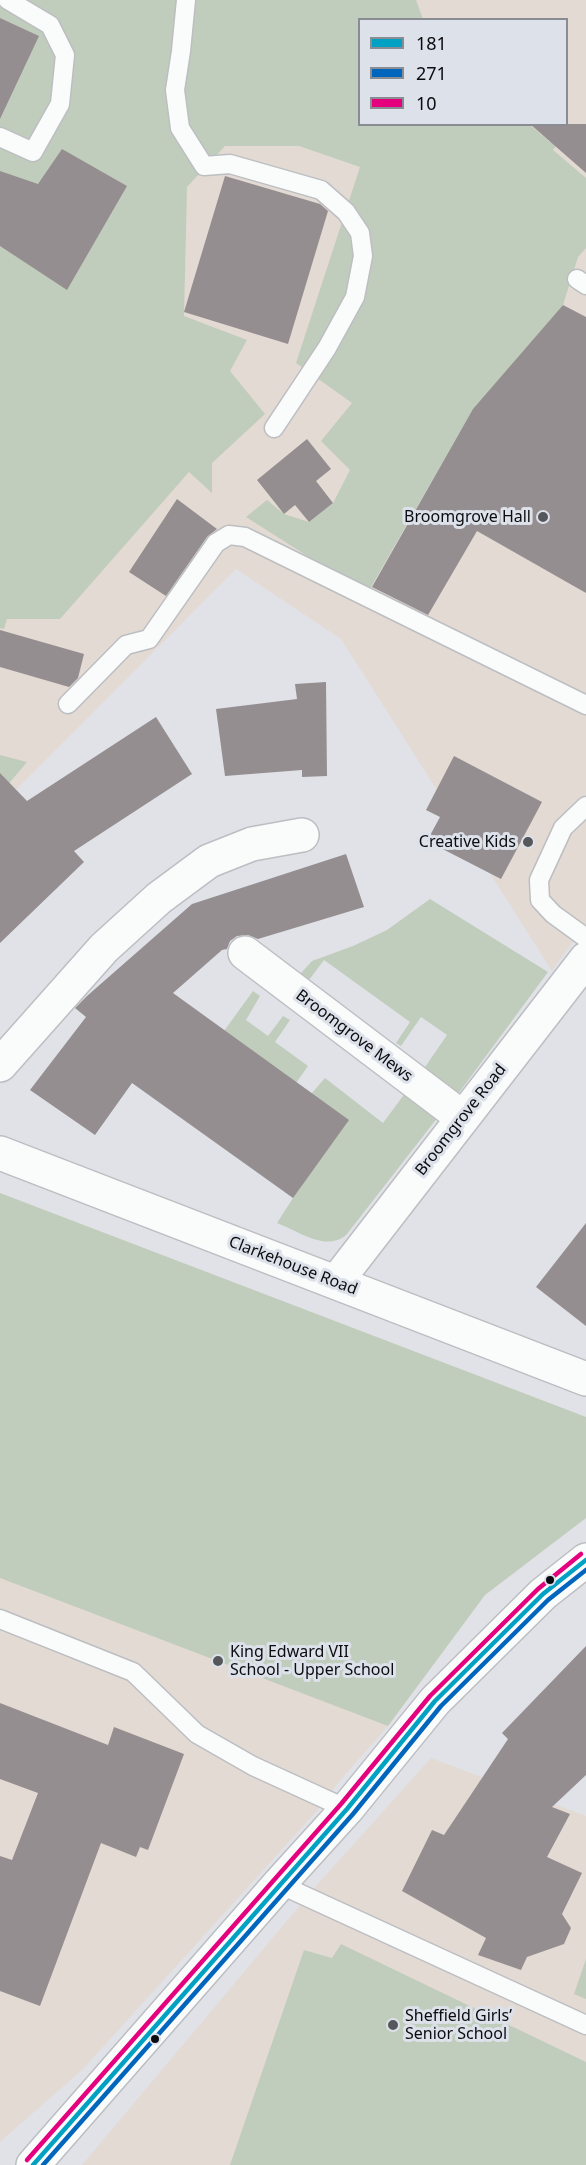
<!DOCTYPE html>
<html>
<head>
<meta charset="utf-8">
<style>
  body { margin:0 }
  #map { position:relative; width:586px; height:2165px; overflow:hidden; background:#e0e2e7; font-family:"Noto Sans",sans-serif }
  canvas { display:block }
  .legend { position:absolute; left:358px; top:18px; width:210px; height:108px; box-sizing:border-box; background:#dde1ea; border:2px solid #898c92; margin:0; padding:8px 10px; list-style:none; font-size:18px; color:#0b0c0f }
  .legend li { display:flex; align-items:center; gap:12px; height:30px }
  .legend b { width:30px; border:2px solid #898c92 }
</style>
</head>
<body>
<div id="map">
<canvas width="586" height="2165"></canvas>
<ul class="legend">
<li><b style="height:8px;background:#01a1c4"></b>181</li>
<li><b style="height:8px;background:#0065bd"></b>271</li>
<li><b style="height:8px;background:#e5007d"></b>10</li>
</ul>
</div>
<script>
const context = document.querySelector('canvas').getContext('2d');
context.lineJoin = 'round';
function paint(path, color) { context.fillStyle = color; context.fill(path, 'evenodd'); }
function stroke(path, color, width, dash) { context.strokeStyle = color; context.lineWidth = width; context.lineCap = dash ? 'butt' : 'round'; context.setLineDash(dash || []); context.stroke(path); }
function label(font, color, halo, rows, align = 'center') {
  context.font = font + ' "Noto Sans",sans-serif'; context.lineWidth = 6; context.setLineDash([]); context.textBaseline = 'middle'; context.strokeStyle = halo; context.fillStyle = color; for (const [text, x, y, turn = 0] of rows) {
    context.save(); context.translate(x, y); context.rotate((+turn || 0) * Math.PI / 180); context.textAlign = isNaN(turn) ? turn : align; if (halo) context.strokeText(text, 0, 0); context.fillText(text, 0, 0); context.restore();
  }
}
paint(new Path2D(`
  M0,0H586V924L552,971L341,639L236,569L0,806ZM360,20H566V124H360Z
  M0,1193L586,1417V1518L485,1595L388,1726L342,1778L315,1813L83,2069L0,2142Z
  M431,1758L586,1816V2165H82L317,1885Z`), '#e3dad4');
paint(new Path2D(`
  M0,0H416L423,19L360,20V124L530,125L550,142L562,129L566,133L553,150L586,178V248L578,257L563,305L468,418L367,594L246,517L267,500L284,514L309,522L333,503L350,470L321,441L352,403L296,363L360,167L299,146H225L187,187L184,316L247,340L230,371L265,414L212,463V493L189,472L60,619H7L4,629L0,628Z
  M0,755L27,762L0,794Z
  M430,899L548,972L458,1094L423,1070L447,1035L421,1017L401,1046L396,1043L410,1022L324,960L303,988L300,979L301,973L312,961L353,946L387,930Z
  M253,991L260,996L246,1020L268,1036L283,1016L290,1020L275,1042L308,1066L296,1083L224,1031Z
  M325,1078L383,1123L406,1092L438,1117L347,1234C328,1253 298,1231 277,1223L293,1198L311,1094Z
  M0,1193L586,1417V1518L485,1595L388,1726L0,1578Z
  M341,1944L586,2062V2165H230L304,1950L332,1958Z
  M586,1959V1999L574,1994Z`), '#c1cdbc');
paint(new Path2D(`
  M0,18L39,36L0,119Z
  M530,124H586V173Z
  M62,149L127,186L67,290L0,246V171L38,184Z
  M225,176L320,204L328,211L288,344L184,312Z
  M563,305L586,317V593L477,531L428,615L372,587L473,409Z
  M307,439L331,469L316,481L333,503L309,522L295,505L284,514L257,480Z
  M177,499L217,529L207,537L166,596L129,572Z
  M0,630L84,654L78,678L69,687L0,667Z
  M326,682L327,776L302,777V770L225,776L216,709L297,699L295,684Z
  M156,717L192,774L74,851L84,862L0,943V773L27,801Z
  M454,756L542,802L501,879L427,841L440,817L426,810Z
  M346,854L364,907L258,939L248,935L237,936L230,941L227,949L222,950L173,993L349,1120L293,1198L132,1083L95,1135L30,1090L86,1017L75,1008L87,996L192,904Z
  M586,1223V1326L536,1287Z
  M586,1646V1775L552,1807L570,1814L547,1857L582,1873L562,1914L571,1928L564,1944L527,1957L521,1970L478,1955L486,1938L402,1891L432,1830L444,1835L508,1739L502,1733Z
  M0,1703L108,1745L114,1727L184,1754L148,1850L140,1847L136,1857L101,1843L40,2006L0,1991V1856L12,1860L38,1793L0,1779Z`), '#958e90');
const service = new Path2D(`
  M186,0L181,51L175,90L180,128L204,166L230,164L321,190L346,212L360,233L363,256L355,297L327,348L274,428
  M0,137L33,152L60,104L65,55L50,25L8,0
  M577,279L586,285
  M68,704L126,645L149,639L216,543L229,535L245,537L586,705
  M586,806L563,828L539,880L540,900L553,914L586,938
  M0,1619L133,1672L197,1734L253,1766L347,1809
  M279,1884L586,2025`);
const minor = new Path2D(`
  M245,953L463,1118
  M0,1065L104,948L159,898L209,861L252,844L302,835
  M336,1282L586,959`);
const tertiary = new Path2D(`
  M33,2165L279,1884L347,1809L435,1701L543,1594L586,1560`);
const secondary = new Path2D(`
  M0,1153L586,1379`);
stroke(service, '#bcbec2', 21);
stroke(minor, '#bcbec2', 36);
stroke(tertiary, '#bcbec2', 36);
stroke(secondary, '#bcbec2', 36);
stroke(service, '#fafbfb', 18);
stroke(minor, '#fafbfb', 33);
stroke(tertiary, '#fafbfb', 33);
stroke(secondary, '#fafbfb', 33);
stroke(new Path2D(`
  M33,2165L347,1809L435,1701L543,1594L586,1560`), '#01a1c4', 4.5);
stroke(new Path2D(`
  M43,2165L353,1814L441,1706L548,1600L586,1570`), '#0065bd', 4.5);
stroke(new Path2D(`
  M27,2160L341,1804L430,1696L538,1589L581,1554`), '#e5007d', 4.5);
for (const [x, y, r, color] of [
  [543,517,6,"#56575b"],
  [528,842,6,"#56575b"],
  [550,1580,5,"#0b0c0f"],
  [218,1661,6,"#56575b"],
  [393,2025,6,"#56575b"],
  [155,2039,5,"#0b0c0f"]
]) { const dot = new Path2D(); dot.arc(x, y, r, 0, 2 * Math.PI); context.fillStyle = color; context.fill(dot); stroke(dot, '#dde1ea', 2); }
label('16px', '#0b0c0f', '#dde1ea', [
  ["Broomgrove Hall",531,517],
  ["Creative Kids",516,842],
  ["King Edward VII",230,1652,"left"],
  ["School - Upper School",230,1670,"left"],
  ["Sheffield Girls’",405,2016,"left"],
  ["Senior School",405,2034,"left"]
], 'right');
label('16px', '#0b0c0f', '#dde1ea', [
  ["Broomgrove Mews",354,1036,37],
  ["Broomgrove Road",461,1120,-52],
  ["Clarkehouse Road",293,1266,21]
]);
</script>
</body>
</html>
